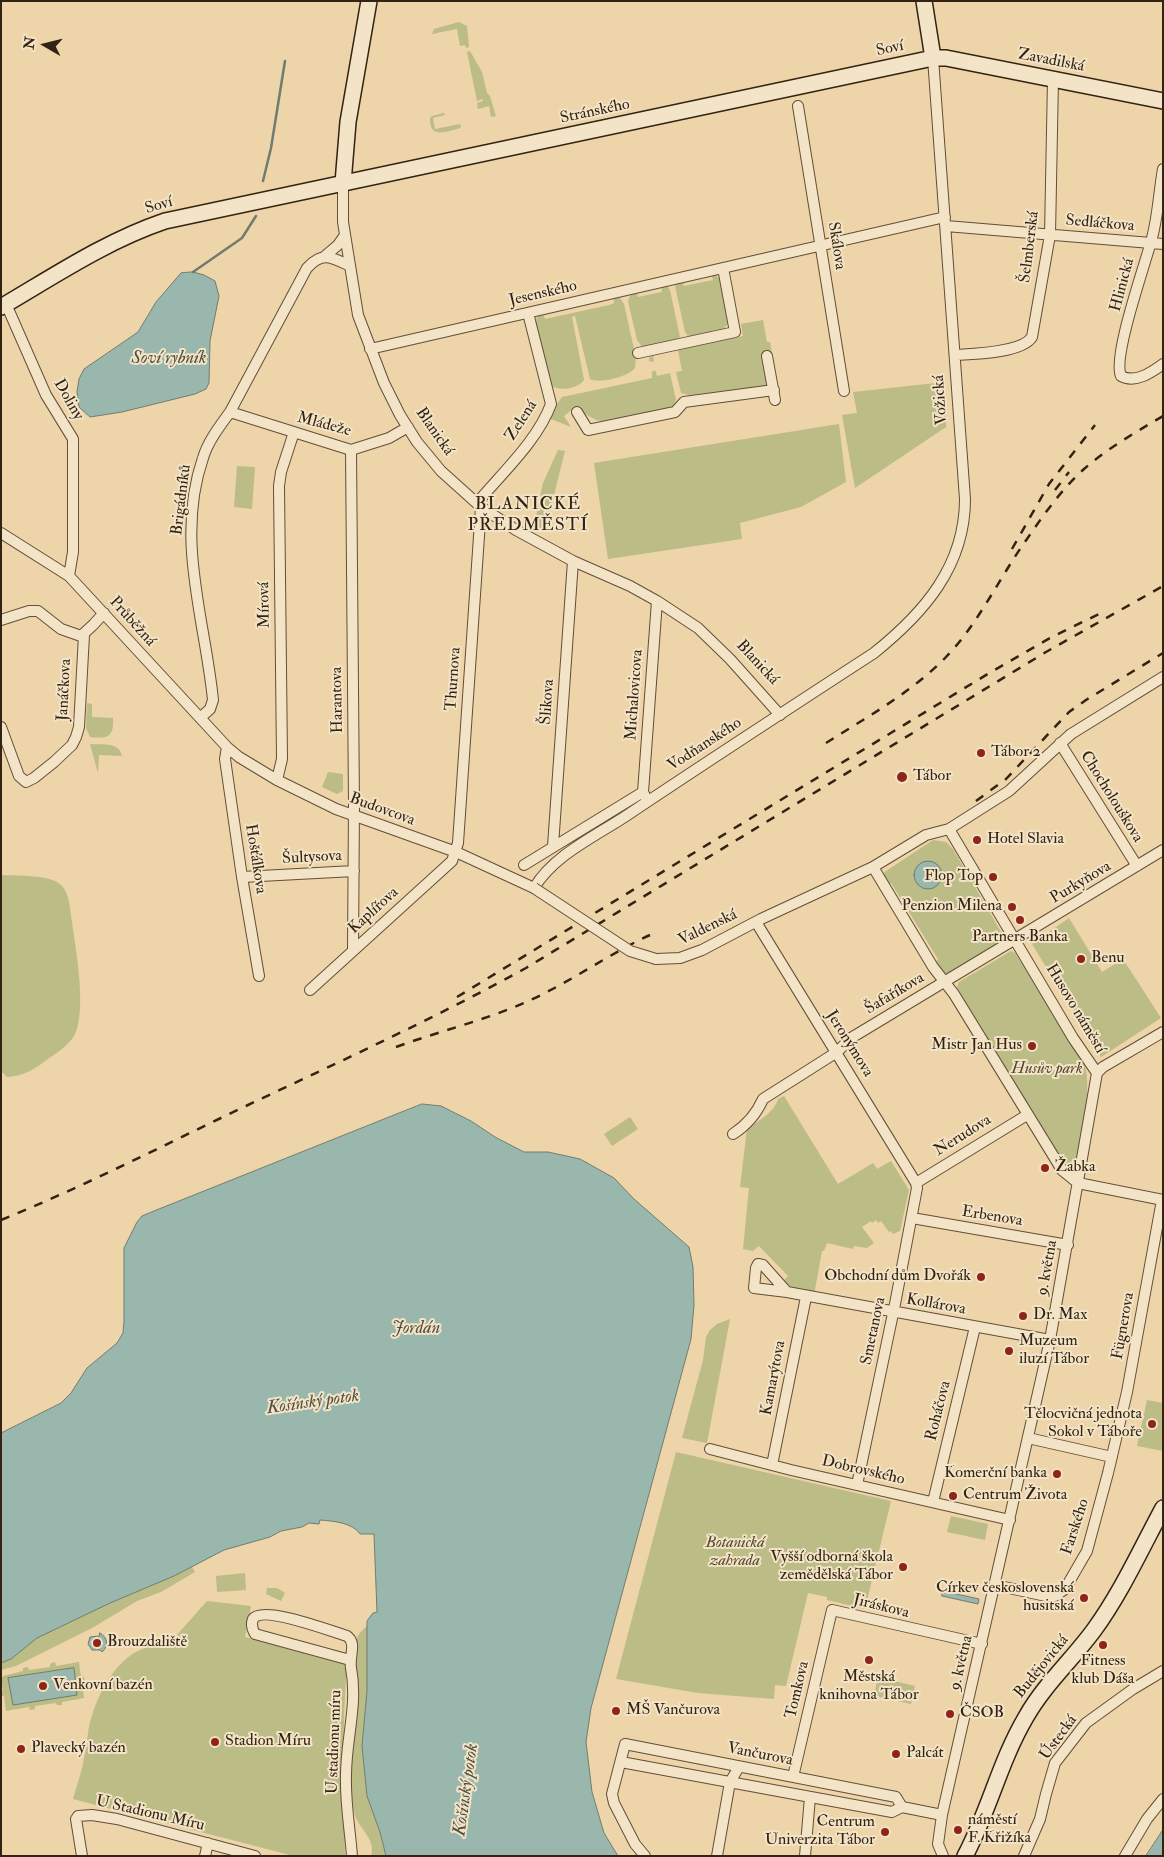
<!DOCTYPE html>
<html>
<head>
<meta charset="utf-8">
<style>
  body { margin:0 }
  #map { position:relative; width:1164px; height:1857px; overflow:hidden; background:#edd4a9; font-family:"IM FELL Double Pica",serif }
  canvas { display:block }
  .frame { position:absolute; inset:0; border:2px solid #322312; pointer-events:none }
  .north { position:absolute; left:20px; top:20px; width:50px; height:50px; -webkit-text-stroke:4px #f3e3c7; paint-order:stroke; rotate:278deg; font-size:14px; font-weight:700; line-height:20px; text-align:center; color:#322312 }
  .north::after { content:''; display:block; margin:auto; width:18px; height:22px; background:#322312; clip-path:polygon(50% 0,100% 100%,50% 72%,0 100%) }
</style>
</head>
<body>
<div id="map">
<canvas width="1164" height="1857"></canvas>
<div class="frame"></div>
<div class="north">N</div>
</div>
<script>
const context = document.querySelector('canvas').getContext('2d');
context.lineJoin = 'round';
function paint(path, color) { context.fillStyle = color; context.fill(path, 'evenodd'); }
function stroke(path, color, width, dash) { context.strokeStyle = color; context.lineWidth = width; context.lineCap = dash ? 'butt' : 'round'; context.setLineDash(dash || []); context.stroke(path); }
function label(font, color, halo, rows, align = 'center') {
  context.font = font + ' "IM FELL Double Pica",serif'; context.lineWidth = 4; context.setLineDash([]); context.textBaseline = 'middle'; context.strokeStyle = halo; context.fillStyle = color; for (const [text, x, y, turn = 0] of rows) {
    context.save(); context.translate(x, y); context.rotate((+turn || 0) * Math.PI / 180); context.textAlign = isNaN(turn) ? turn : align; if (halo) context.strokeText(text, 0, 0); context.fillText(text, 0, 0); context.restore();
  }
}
paint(new Path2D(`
  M459,22L467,26L469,47L466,48L465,45L460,46L457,29L432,34L434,29Z
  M470,51L482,72L487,93L490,96L496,116L491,117L489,106L478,109L477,103L483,101V99L477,101L467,52Z
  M444,113L445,115L433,118L435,129L460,124L461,128C447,131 429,140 430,118L432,116Z
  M711,274H715L720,279L729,322L723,330L692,338L688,336L685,332L675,286L682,280L684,286L713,280Z
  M661,285L668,287L670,290L680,337L678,340L643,348L637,340L628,301L630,296L636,291L638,297L662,292Z
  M613,296L620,298L624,304L636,358L635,368C628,377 599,384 590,379L575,316L572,317L584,380C578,389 560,391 552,386L536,328C536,320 535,316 543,313L545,319L609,305L614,303Z
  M763,320L767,342H770L772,353L762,355L768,383L766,386L689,395L681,393L676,372L682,371L678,350L653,355L654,362L649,361V358L654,354L743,336L741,324Z
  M655,370L657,376L670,373L676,400L673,407L602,421L596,420L574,408L564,416L571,427L551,419L557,404L562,397L652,378V372Z
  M945,382L946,427L855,488L842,415L857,413L853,392Z
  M839,424L846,482L801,507L740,523L742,539L608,559L594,463Z
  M558,450L565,451L545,531L534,527L543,483Z
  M237,466L255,467L252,509L234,507Z
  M87,703L92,704V717L113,718C114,737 108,739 90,737L86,728Z
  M90,744C101,745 119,741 122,756L99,755L98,773Z
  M328,772L343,774V791L337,794L322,787Z
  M933,840L946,842L953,849L1004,937L1003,942L947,974C942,972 938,967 936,962L938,959L891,883L888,885L883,873Z
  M1,875C16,876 52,874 62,886C67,892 69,900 70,908C74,941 86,997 77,1029C73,1043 59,1051 48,1059C35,1069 24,1076 7,1077L1,1071Z
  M1069,918L1102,972L1123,959L1161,1018L1101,1057L1032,944Z
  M1011,951L1015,953L1083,1059C1094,1088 1081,1130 1076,1159L1070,1165L1063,1161L957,987L959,982Z
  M784,1096L838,1184L873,1163L877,1169L891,1161L909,1190L900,1231L893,1234L891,1231L889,1232L881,1221L878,1223L876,1220L872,1223L871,1221L862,1227L874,1243L867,1248L854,1246L853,1249L827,1243L824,1251H822L814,1295C802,1292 792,1291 784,1280L788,1276L759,1246L753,1251L743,1249L749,1188L740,1187L747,1129C758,1121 774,1113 778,1099Z
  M630,1117L638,1129L612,1146L604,1134Z
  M730,1319L707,1443L682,1438L703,1360L706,1337L710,1330L717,1324Z
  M1147,1400L1163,1403V1451L1137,1446Z
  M676,1452L891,1501L865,1609L827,1600V1597L808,1593L786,1686L775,1685L774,1699L698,1693L616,1679Z
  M951,1516L988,1524L985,1540L947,1532Z
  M192,1567L195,1572L161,1592L137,1601L92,1628L16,1666L1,1670V1663L11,1659L37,1638L110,1603L174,1576Z
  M245,1573L246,1590L217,1592L216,1576Z
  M267,1588H277L285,1593L281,1601L266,1594Z
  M207,1601L251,1606L245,1637L347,1665C342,1729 343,1792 345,1856H294L73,1799C77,1785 82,1771 84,1758C87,1748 87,1737 89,1727C96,1695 117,1653 152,1646C157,1645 163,1645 168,1645Z
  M367,1626V1691L362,1746L367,1796L380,1832L386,1856H371C377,1838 356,1827 354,1811C347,1772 355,1734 357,1696C357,1681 353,1654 356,1642C357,1635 362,1630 367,1626Z
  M55,1662L56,1666L79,1662L81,1677H84L85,1682L82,1683L84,1698L62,1702V1705H57L56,1703L35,1706V1709L30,1710L29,1707L6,1711L4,1696H1V1691L3,1690L1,1679L3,1676L23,1671V1668L28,1667L29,1670L50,1667V1664Z
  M878,1677L915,1686L911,1704L874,1696Z`), '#bbbc86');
const water = new Path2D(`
  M193,272L204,275L215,281L219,296L210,341L209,383L206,389L195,394L122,412L90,417L79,407L77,392L79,379L84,369L138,332L156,302L181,273Z
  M914 875a14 14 0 1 1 28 0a14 14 0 1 1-28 0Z
  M422,1104L441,1106L471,1121L495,1137L524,1152H548L580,1159L614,1178L634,1199L689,1247L693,1267L694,1305L691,1339L591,1708L586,1742L592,1792L604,1833L618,1856H386L380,1832L367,1796L362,1746L367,1691V1621L373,1613L377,1612L374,1534H360C353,1523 334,1521 320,1520L319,1524L309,1523L302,1527L281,1531L270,1537L224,1550L174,1576L110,1603L37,1638L11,1659L1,1663V1433L61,1403L71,1393L87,1368L117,1343L123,1333L124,1321V1248L137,1222L142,1216L149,1213Z
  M943,1591L979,1599L978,1604L942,1596Z
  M100,1633C108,1638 109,1646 102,1652L100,1650H92L88,1644L90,1637L99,1636Z
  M74,1668L77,1695L13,1705L8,1678Z
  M1163,1830V1856H1146Z`);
paint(water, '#9ab7ae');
stroke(water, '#707c70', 1);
stroke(new Path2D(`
  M263,181L271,148L285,61
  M193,272L242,238L256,216`), '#707c70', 2.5);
const street = new Path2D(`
  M798,106L844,391
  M1163,169C1159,191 1158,216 1152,238C1146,262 1112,357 1121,376C1135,384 1152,372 1163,364
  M343,183V222L358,315L384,383L400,415L417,442L441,471L481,507L516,530L573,561L630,586L657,601L698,628L730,659L780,715
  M946,226L1163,244
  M325,256L338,245L345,235
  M6,304L46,395L73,439V552L69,576
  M370,349L945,217
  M638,353L735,332L723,268
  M955,355C973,354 1022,353 1032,337L1050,235L1053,79
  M767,356L775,400
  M230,412L351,450L389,438L408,427
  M577,412L588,430L675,412L684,402L774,390
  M351,450L354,805L353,950
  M477,503C502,473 538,440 551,404L528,313
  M1,533L69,576L227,747L239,757L277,780L336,809L456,852L534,888C554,855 594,837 626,816C708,761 791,707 874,653C924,613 965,566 965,499L933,58
  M1,620L29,611H38L61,629L81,636L93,625L104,613
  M200,718L210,709L213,700C205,619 175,539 203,458C208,441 220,426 230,412L307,268C322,251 332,257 350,266
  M1,727L19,776L26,782L34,778L54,762L72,745L76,737L79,727L84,635
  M1060,743L1137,866
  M227,747L225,759L242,877L259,976
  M277,780L282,759L279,486L281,472L294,432
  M643,792L657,601
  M553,846L573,561
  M524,865L643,792L646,798
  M873,867L933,967L954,994L1062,1170L1078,1183L1163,1200
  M242,877L354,871
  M756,922L916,1183L917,1188L895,1304L857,1485
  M656,959L680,958L702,950L761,919L873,867L926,835L949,829L1009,791L1071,734L1163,677
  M310,990L452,861L458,843L481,507
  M1097,1073L1103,1067L1163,1032
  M733,1134C747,1125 756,1115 763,1099L837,1052L851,1038L1163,850
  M916,1183L1027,1115
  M912,1218L1068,1245
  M758,1264L763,1265L787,1292L754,1288L756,1268Z
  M787,1292L1050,1340
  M1028,1438L1112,1457
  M710,1449L791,1470L1010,1520
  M772,1465L806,1297
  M933,1502L975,1327
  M995,1585L1046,1596H1055L1065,1589L1087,1551L1108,1473L1127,1392L1162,1200
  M350,1660L255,1634C252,1629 251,1624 253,1619C262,1605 331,1631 347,1636C357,1643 349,1656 351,1668C358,1704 346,1739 346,1775C345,1802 350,1829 352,1856
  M621,1762L892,1812L902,1807L942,1815
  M793,1777L832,1610L982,1644
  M82,1856L76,1819L78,1816L92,1815L117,1819L255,1856
  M205,1856L208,1843
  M645,1856L635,1844L614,1803L612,1794L625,1744L896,1797L902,1807
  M717,1856L730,1782L739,1767
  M805,1856L810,1797
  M943,1856L938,1844L942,1815L1050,1340L1097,1073L1073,1038L949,829
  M1024,1856L1040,1819L1046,1794L1055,1763L1086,1723L1133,1689L1163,1671
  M1125,1856L1147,1819L1163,1799`);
const secondary = new Path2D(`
  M924,1L933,58
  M343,183L348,122L369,1
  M1,307C54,276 106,241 165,221L933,58H946L1163,101
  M965,1856C989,1811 1000,1761 1026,1717C1044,1685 1072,1660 1094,1630C1121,1593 1141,1549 1163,1508`);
stroke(street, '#614f38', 12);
stroke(secondary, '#322312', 18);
stroke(street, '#f3e3c7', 10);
stroke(secondary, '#f3e3c7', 15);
stroke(new Path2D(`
  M1055,490L1069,472
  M1012,549L1049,484L1095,425
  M826,743C867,717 911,693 946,657C979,623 999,578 1027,539C1044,514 1062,489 1084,469C1108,448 1136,432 1163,416
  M976,801L1006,779L1069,712L1086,700L1163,653
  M457,997L991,672L1050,638L1103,612
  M396,1047C445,1029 496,1018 543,994C579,976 613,952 650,935
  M1,1220C85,1186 166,1144 248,1105C341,1061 435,1018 526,968L1046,652L1163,586`), '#322312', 2.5, [9, 9]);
const streetBridge = new Path2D(`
  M534,888L630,951L656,959`);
stroke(streetBridge, '#614f38', 12, []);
stroke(streetBridge, '#f3e3c7', 10);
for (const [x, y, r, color] of [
  [981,753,5,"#8f2418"],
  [902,777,6,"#8f2418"],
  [977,840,5,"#8f2418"],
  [993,877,5,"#8f2418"],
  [1012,907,5,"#8f2418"],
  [1020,920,5,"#8f2418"],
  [1081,959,5,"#8f2418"],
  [1032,1046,5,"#8f2418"],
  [1045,1168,5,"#8f2418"],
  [981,1277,5,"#8f2418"],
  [1023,1316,5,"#8f2418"],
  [1009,1351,5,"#8f2418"],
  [1152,1424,5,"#8f2418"],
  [1057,1474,5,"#8f2418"],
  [953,1496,5,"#8f2418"],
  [903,1567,5,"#8f2418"],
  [1084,1598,5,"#8f2418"],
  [97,1643,5,"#8f2418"],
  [1103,1645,5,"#8f2418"],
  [869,1660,5,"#8f2418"],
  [43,1686,5,"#8f2418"],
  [616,1711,5,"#8f2418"],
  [950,1714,5,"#8f2418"],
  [215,1742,5,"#8f2418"],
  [21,1749,5,"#8f2418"],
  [896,1754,5,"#8f2418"],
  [958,1830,5,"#8f2418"],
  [885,1832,5,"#8f2418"]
]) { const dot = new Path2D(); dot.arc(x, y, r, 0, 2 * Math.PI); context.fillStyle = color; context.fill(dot); stroke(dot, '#f3e3c7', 2); }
label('16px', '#322312', '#f3e3c7', [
  ["Soví",890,49,-12],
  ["Zavadilská",1051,61,11],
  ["Stránského",595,112,-12],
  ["Soví",159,206,-17],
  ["Sedláčkova",1100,224,5],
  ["Skálova",836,246,81],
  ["Šelmberská",1030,247,-83],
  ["Hlinická",1123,285,-75],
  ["Jesenského",543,294,-13],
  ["Doliny",68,400,60],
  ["Vožická",941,400,-94],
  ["Zelená",522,421,-57],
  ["Mládeže",324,425,15],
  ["Blanická",434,432,55],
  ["Brigádníků",182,500,-83],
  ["Mírová",265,605,-91],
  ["Průběžná",132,622,48],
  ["Blanická",757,663,47],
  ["Thurnova",454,679,-86],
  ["Janáčkova",65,690,-87],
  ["Michalovicova",635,695,-86],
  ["Harantova",338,700,-91],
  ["Šlikova",548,702,-86],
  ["Vodňanského",705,745,-33],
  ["Chocholouškova",1111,797,58],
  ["Budovcova",382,810,20],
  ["Šultysova",312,858,-3],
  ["Hošťálkova",255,859,81],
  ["Purkyňova",1081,883,-31],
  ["Kaplířova",374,911,-42],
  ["Valdenská",708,928,-26],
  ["Šafaříkova",895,994,-31],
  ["Husovo náměstí",1075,1009,59],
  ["Jeronýmova",849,1044,58],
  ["Nerudova",963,1136,-32],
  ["Erbenova",992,1217,9],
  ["9. května",1048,1268,-80],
  ["Kollárova",936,1305,10],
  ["Fügnerova",1124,1326,-80],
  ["Smetanova",874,1331,-78],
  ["Kamarýtova",774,1378,-79],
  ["Roháčova",939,1411,-76],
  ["Dobrovského",863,1471,13],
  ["Farského",1076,1527,-72],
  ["Jiráskova",881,1607,14],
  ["9. května",962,1663,-77],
  ["Budějovická",1042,1667,-51],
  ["Tomkova",798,1690,-77],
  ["Ústecká",1059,1738,-54],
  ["U stadionu míru",335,1742,-88],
  ["Vančurova",760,1755,11],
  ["U Stadionu Míru",150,1814,13]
]);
label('16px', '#322312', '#f3e3c7', [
  ["Tábor 2",991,753],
  ["Tábor",913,777],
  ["Hotel Slavia",987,840],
  ["Flop Top",983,877,"right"],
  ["Penzion Milena",1002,907,"right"],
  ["Partners Banka",1020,938,"center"],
  ["Benu",1091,959],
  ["Mistr Jan Hus",1022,1046,"right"],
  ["Žabka",1055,1168],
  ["Obchodní dům Dvořák",971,1277,"right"],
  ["Dr. Max",1033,1316],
  ["Muzeum",1019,1342],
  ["iluzí Tábor",1019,1360],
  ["Tělocvičná jednota",1142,1415,"right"],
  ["Sokol v Táboře",1142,1433,"right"],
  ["Komerční banka",1047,1474,"right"],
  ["Centrum Života",963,1496],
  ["Vyšší odborná škola",893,1558,"right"],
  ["zemědělská Tábor",893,1576,"right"],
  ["Církev československá",1074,1589,"right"],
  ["husitská",1074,1607,"right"],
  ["Brouzdaliště",107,1643],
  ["Fitness",1103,1662,"center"],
  ["klub Dáša",1103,1680,"center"],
  ["Městská",869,1678,"center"],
  ["knihovna Tábor",869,1696,"center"],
  ["Venkovní bazén",53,1686],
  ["MŠ Vančurova",626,1711],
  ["ČSOB",960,1714],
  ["Stadion Míru",225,1742],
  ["Plavecký bazén",31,1749],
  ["Palcát",906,1754],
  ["náměstí",968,1821],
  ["F. Křižíka",968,1839],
  ["Centrum",875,1823,"right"],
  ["Univerzita Tábor",875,1841,"right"]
], 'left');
label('italic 16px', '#54492f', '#f3e3c7', [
  ["Husův park",1047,1070],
  ["Botanická",735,1544],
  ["zahrada",735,1562]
]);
label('italic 18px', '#514f41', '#f3e3c7', [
  ["Soví rybník",169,359],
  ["Jordán",416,1329],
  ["Košínský potok",313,1403,-8],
  ["Košínský potok",467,1790,-82]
]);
context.letterSpacing = '1px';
label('18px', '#322312', '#f3e3c7', [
  ["BLANICKÉ",528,505],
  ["PŘEDMĚSTÍ",528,526]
]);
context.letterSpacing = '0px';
</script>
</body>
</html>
